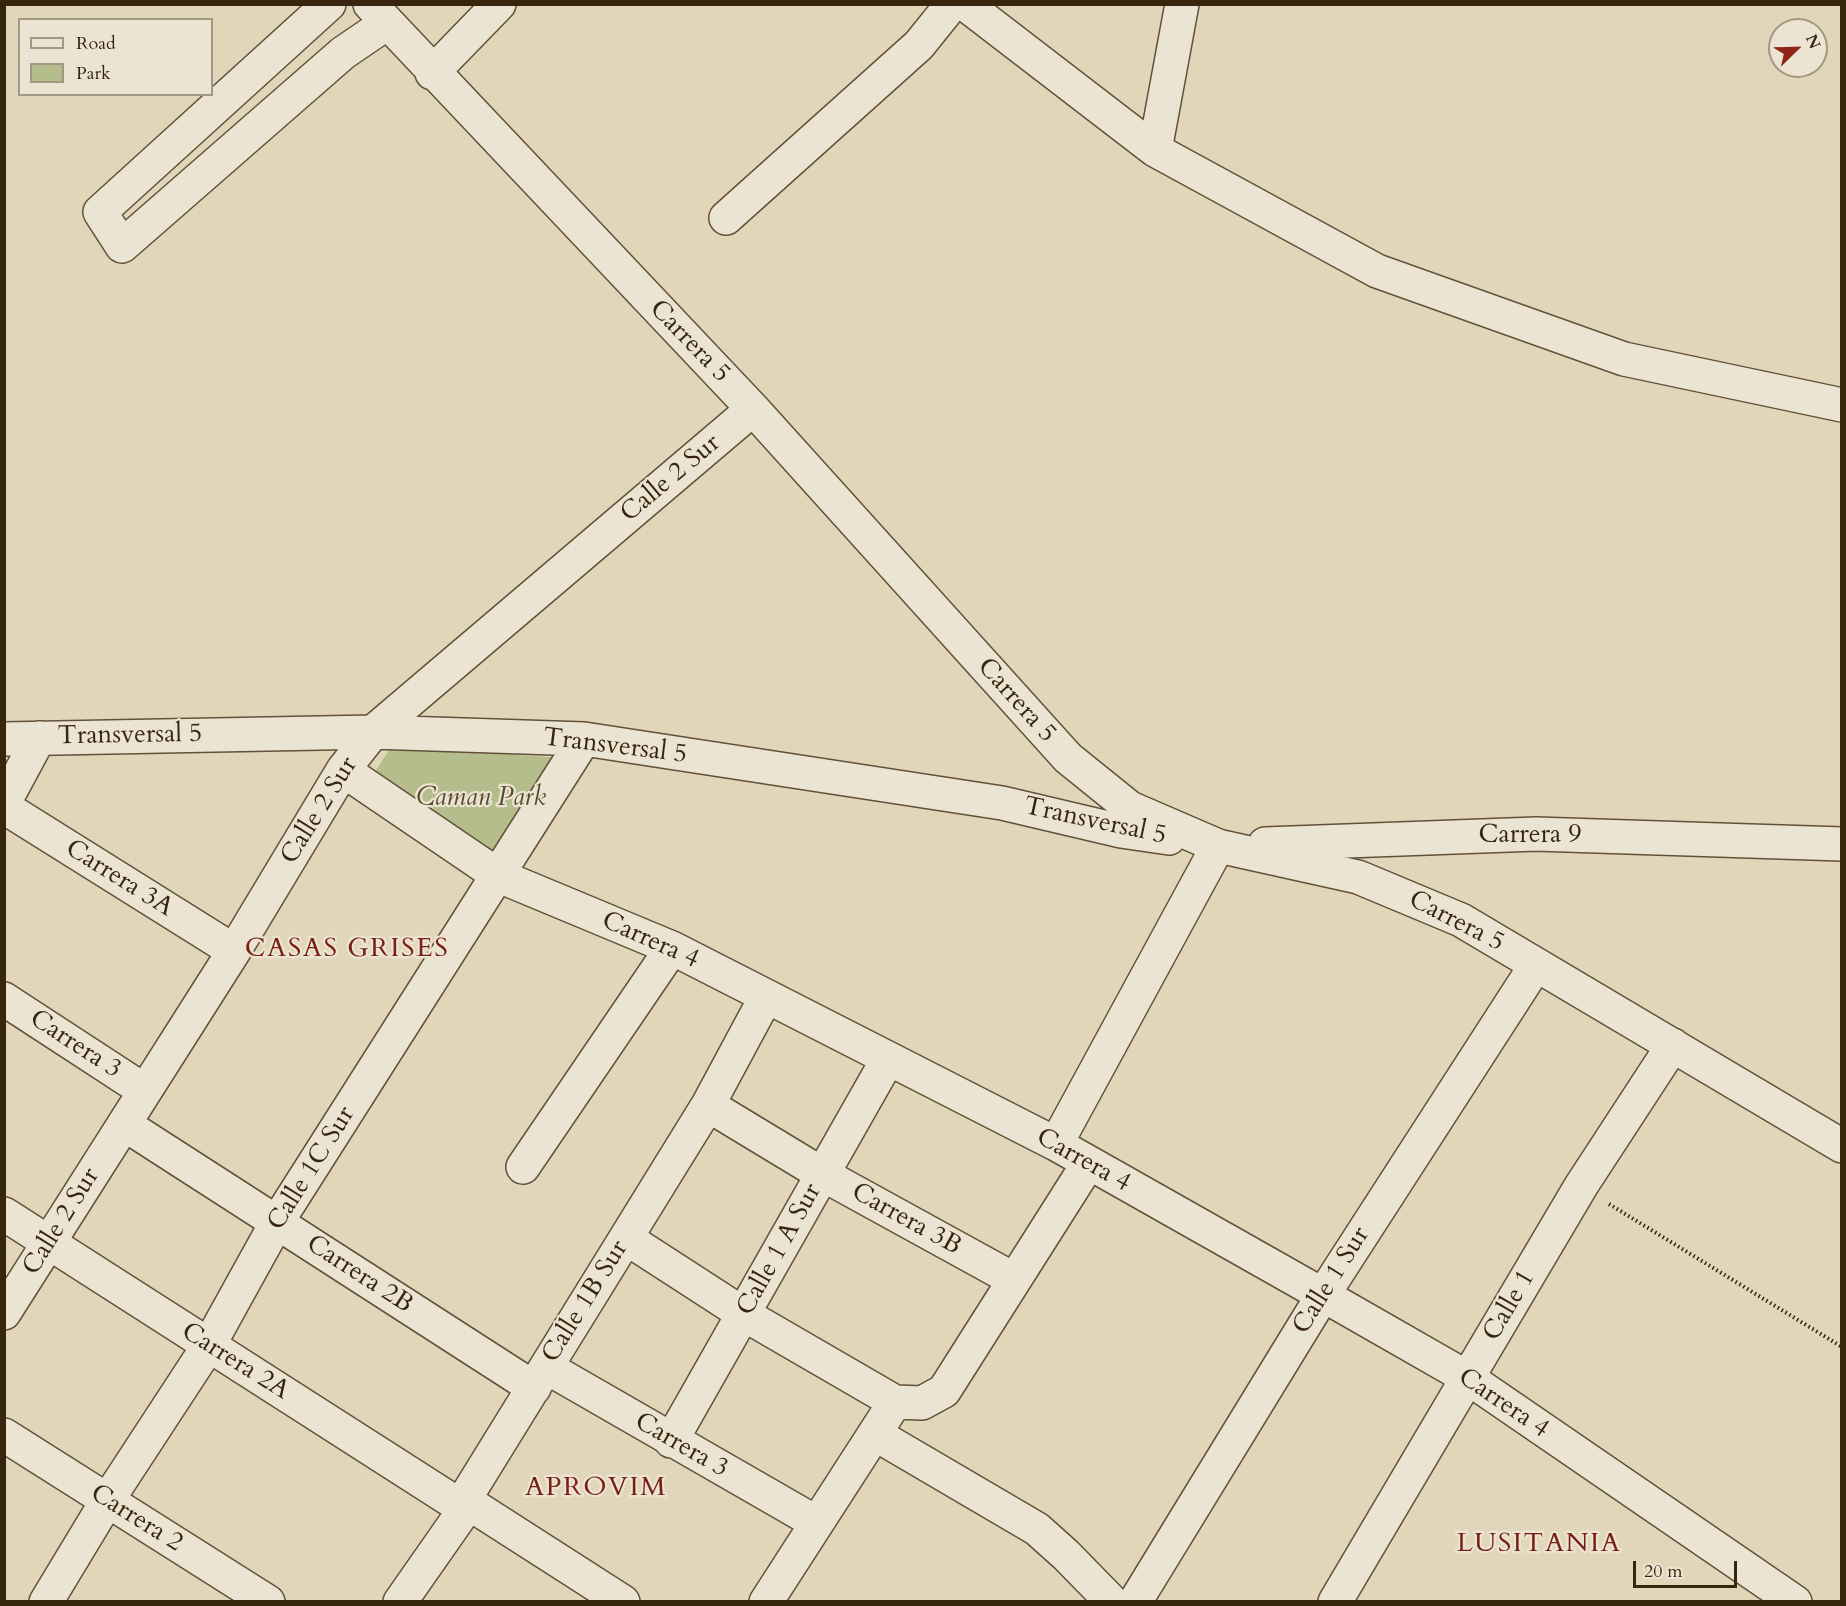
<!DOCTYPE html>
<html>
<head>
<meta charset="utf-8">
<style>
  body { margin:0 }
  #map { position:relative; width:1846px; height:1606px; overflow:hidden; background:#e1d6ba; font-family:Cardo,serif }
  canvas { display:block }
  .frame { position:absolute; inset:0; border:6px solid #38250d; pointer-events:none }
  .legend { position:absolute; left:18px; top:18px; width:195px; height:78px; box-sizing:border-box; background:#ece4d2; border:2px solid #a49883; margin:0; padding:8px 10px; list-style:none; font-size:18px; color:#38250d }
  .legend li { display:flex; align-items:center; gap:12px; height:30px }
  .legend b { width:30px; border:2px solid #a49883 }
  .north { position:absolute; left:1768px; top:18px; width:60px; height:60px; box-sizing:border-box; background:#ece4d2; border:2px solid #a49883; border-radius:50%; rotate:67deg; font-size:16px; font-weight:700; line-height:24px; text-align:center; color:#38250d }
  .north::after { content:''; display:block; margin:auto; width:21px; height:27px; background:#8f2418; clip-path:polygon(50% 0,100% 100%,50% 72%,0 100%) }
  .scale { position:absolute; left:1633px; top:1561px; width:104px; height:27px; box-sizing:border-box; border:3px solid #38250d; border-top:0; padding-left:8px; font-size:18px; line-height:21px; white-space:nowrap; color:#38250d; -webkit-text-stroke:4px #ece4d2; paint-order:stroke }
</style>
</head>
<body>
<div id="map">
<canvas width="1846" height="1606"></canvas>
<div class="frame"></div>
<ul class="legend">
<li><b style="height:8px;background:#ece4d2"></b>Road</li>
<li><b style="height:16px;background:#b6bd8d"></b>Park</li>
</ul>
<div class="north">N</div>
<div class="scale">20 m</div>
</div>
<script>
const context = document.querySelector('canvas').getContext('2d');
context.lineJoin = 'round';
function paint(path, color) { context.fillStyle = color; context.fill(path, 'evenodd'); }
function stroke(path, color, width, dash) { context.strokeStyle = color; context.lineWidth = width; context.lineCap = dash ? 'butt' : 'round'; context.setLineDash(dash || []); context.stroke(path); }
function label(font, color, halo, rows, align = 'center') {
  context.font = font + ' Cardo,serif'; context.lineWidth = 4.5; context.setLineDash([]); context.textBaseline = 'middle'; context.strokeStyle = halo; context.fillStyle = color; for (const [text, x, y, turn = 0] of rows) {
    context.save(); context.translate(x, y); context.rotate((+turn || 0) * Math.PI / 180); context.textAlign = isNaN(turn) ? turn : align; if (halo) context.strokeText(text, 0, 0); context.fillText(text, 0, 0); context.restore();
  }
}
paint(new Path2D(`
  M391,747L563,758L494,867L375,772Z`), '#b6bd8d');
const minor = new Path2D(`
  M329,4L100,212L122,246L343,53L387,23
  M370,4L753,409L1068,758L1130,808L1218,846L1358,877L1461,920L1842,1146
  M965,4L1155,150L1377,271L1624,359L1842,405
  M432,73L499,4
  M1155,150L1182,4
  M726,218L919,45L952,4
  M4,739L373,732L584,739L1002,803L1121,831L1169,838
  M343,770L499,876L672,948L1056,1144L1323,1295L1468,1378L1795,1602
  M4,803L39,738
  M4,807L234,951
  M1265,844L1536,834L1842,844
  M4,999L145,1091
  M708,1105L822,1174L1013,1279
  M124,1124L534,1388
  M1056,1144L1218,846
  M523,1167L672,948
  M4,1214L465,1509
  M626,1238L745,1315L895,1402
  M4,1313L234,951L343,770L373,732L753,409
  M546,1367L817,1523
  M875,1434L1037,1529L1066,1555L1112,1602
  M4,1435L268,1602
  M671,1441L888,1059
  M464,1500L623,1602
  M46,1602L107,1501L209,1345L277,1222L584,739
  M400,1602L465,1509L464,1500L708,1105L766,997
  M766,1602L895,1402L922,1403L944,1391L1088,1164
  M1135,1602L1323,1295L1536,965
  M1335,1602L1581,1186L1673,1045`);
stroke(minor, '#625138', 36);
stroke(new Path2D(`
  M1609,1204L1842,1347`), '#38250d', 4, [1.5, 3]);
stroke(minor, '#ece4d2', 33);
label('26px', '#38250d', '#ece4d2', [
  ["Carrera 5",689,342,46],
  ["Calle 2 Sur",671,479,-40],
  ["Carrera 5",1016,701,48],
  ["Transversal 5",130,736,-1],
  ["Transversal 5",615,747,7],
  ["Calle 2 Sur",320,811,-58],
  ["Transversal 5",1095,822,12],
  ["Carrera 9",1530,836],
  ["Carrera 3A",119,879,32],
  ["Carrera 5",1456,922,27],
  ["Carrera 4",650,941,24],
  ["Carrera 3",75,1045,33],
  ["Carrera 4",1083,1161,29],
  ["Calle 1C Sur",312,1169,-58],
  ["Carrera 3B",906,1220,29],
  ["Calle 2 Sur",62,1222,-58],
  ["Calle 1 A Sur",780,1250,-61],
  ["Carrera 2B",359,1275,33],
  ["Calle 1 Sur",1332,1281,-58],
  ["Calle 1B Sur",586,1302,-58],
  ["Calle 1",1510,1306,-60],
  ["Carrera 2A",235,1362,32],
  ["Carrera 4",1503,1404,34],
  ["Carrera 3",681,1446,30],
  ["Carrera 2",136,1519,32]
]);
label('italic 26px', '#584b2d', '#ece4d2', [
  ["Caman Park",481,799]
]);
context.letterSpacing = '1.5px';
label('27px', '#7a1f14', '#ece4d2', [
  ["CASAS GRISES",347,950],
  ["APROVIM",596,1489],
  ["LUSITANIA",1539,1545]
]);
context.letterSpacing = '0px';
</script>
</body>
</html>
